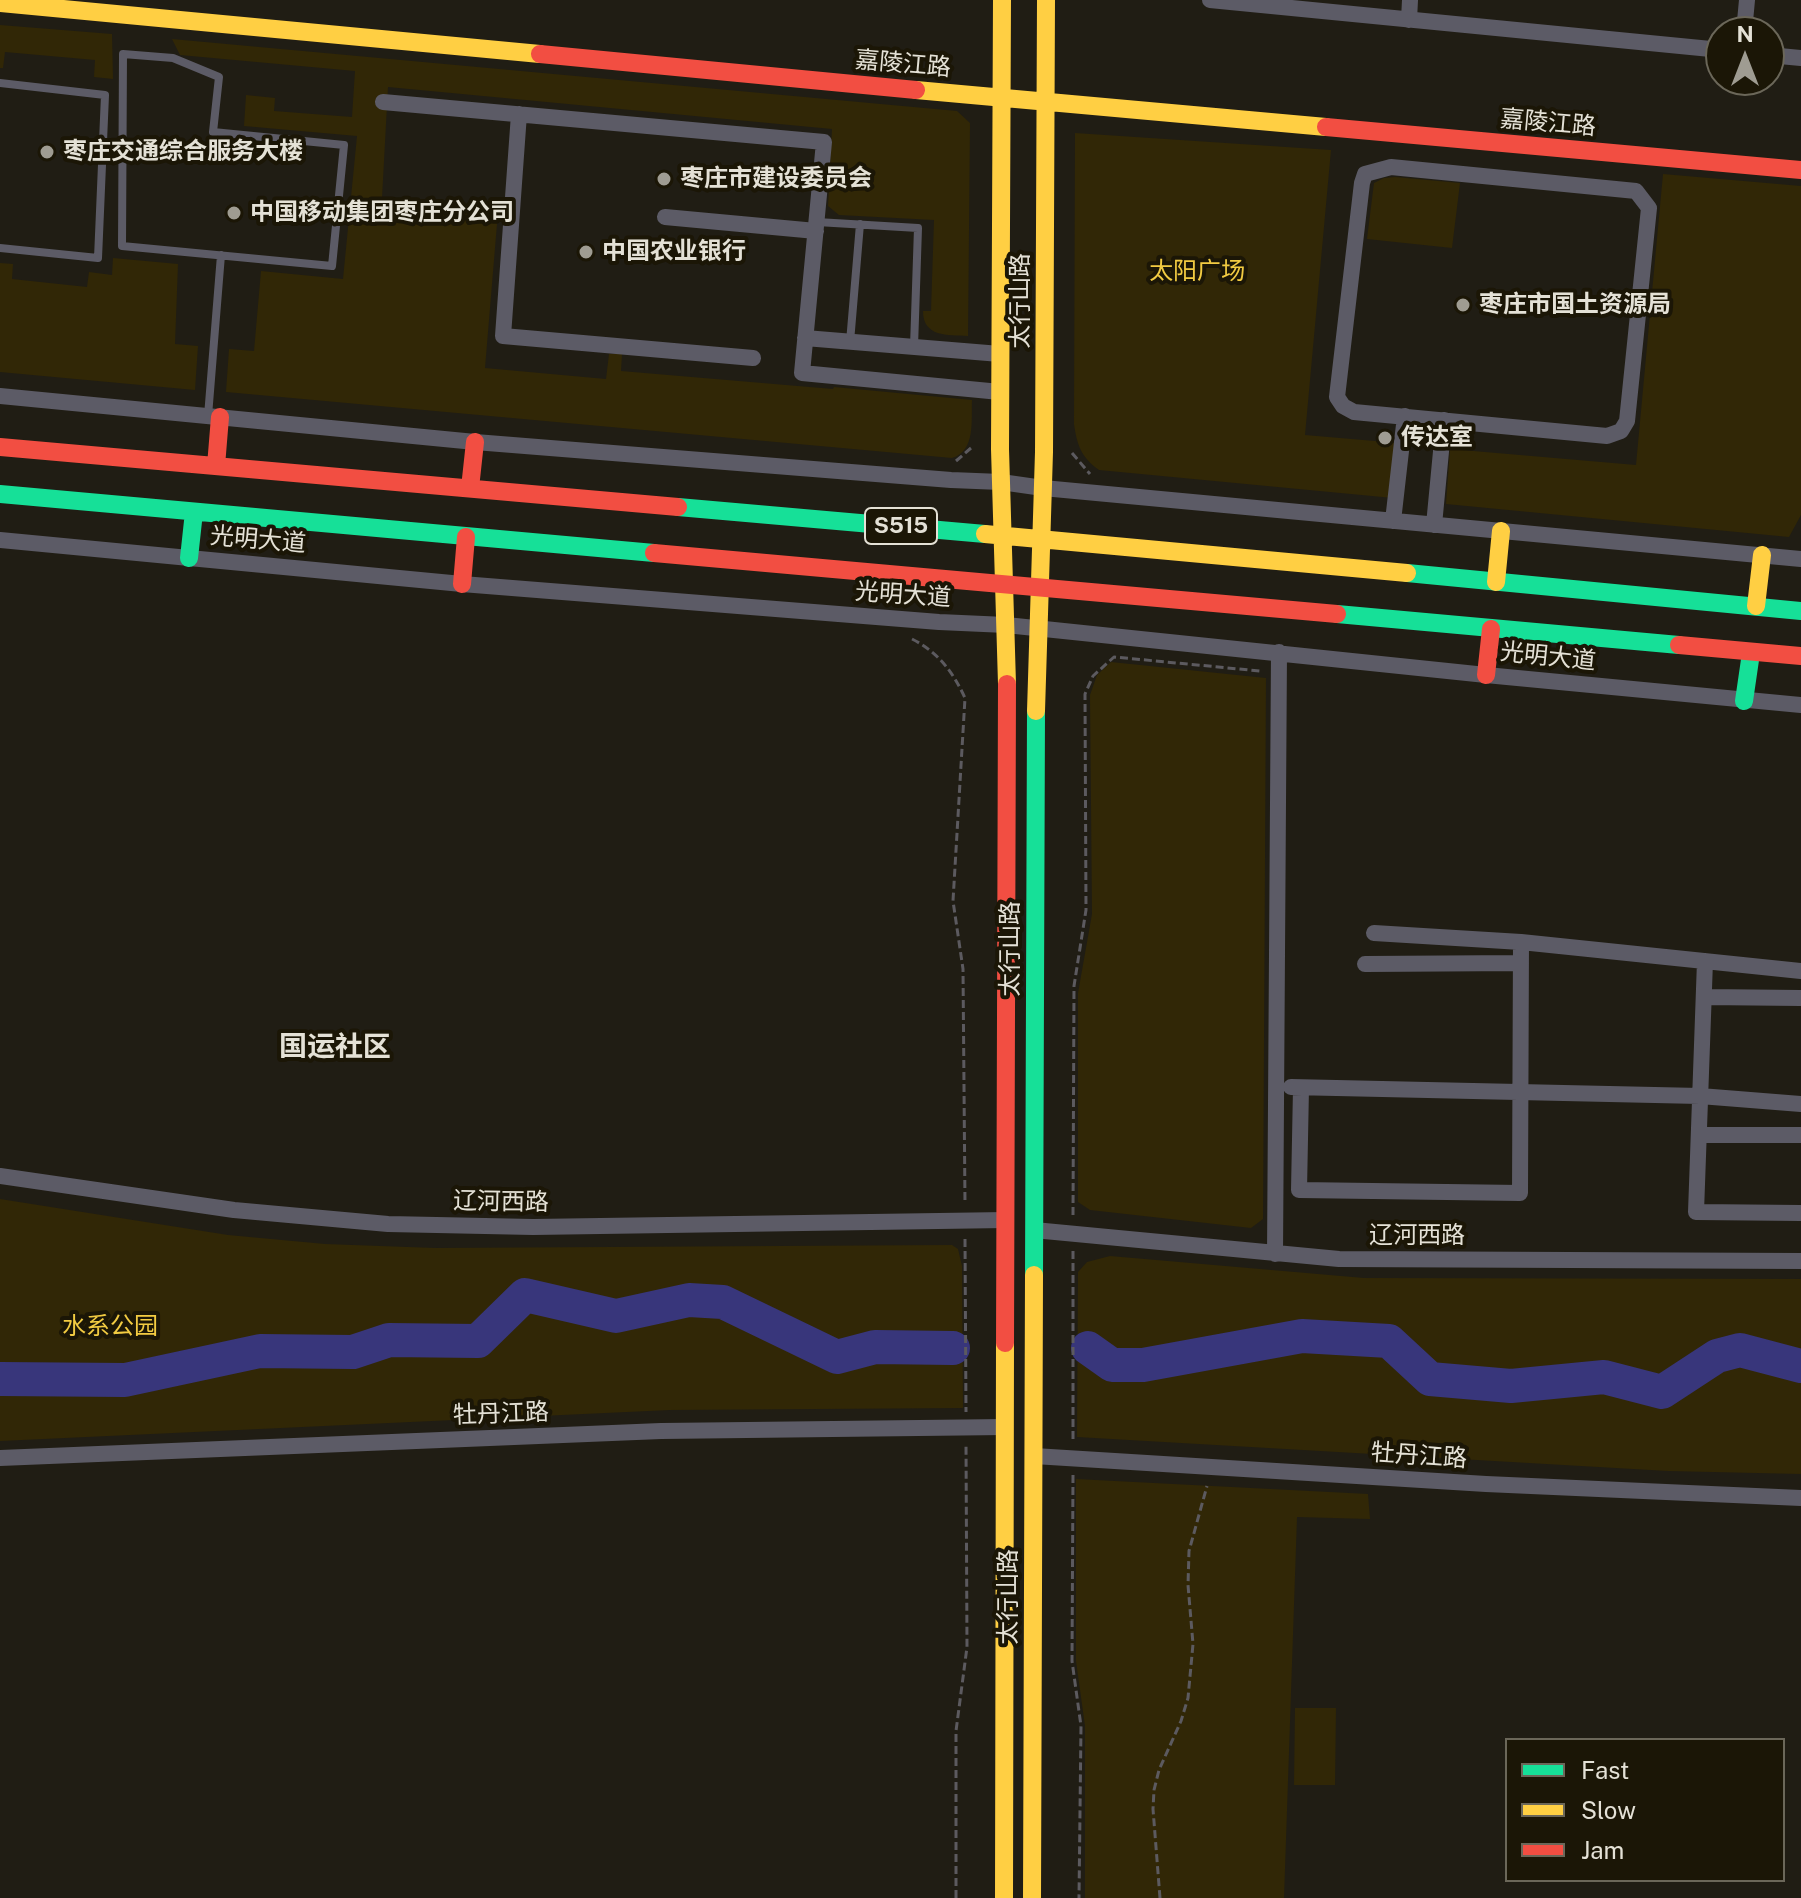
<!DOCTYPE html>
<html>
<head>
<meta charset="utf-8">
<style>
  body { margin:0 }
  #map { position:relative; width:1801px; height:1898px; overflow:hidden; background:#201d14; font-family:"Public Sans",sans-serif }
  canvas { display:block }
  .legend { position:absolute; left:1505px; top:1738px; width:280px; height:144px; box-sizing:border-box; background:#1b1606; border:2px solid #6b6759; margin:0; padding:10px 14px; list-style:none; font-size:24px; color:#e4e1d6 }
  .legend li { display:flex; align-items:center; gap:16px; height:40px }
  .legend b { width:40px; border:2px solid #6b6759 }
  .north { position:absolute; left:1705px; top:16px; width:80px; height:80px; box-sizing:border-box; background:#1b1606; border:2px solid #6b6759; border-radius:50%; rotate:0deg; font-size:22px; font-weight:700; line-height:32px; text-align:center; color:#e4e1d6 }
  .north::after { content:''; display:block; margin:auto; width:28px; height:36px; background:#9f9c92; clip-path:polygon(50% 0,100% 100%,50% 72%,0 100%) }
</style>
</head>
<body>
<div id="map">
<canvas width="1801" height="1898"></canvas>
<ul class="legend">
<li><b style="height:10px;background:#16e098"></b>Fast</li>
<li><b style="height:10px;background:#ffcf43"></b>Slow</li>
<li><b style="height:10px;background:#f24e42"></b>Jam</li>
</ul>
<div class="north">N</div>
</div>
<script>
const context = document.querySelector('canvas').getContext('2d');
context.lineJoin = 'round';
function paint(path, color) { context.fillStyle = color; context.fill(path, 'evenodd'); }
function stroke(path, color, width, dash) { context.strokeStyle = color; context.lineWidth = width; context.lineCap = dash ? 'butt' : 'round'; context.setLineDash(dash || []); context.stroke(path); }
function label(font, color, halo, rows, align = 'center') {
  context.font = font + ' "Public Sans","Noto Sans SC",sans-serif'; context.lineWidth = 8; context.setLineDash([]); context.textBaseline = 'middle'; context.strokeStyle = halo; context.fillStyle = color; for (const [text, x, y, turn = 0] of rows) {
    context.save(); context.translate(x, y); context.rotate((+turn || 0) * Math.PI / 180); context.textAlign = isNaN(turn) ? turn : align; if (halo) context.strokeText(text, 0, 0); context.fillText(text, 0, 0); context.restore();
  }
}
paint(new Path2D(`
  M0,25L112,34L113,79L94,77L95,60L5,52L3,68H0Z
  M172,39L957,111L970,123L968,336C947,335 923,337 923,311H931L934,220L839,215L828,206L832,129L388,87L382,198L484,209L494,218L497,224L485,368L606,379L609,354H622L621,371L833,389L834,387L972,400C971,420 976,451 952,458L226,392L229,349L254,351L261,271L343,279L357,136L244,126L246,95L275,98L274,111L352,117L355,71L180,55Z
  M1075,133L1331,150L1305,435L1398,443L1393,498L1099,470C1081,457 1077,445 1074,424Z
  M1663,174L1801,186V515L1789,537L1446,504L1450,449L1636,465Z
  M1395,177L1460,183L1452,248L1367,239L1374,183L1384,178Z
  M113,258L178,264L175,344L198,346L195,390L0,372V263L13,264L12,279L87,287L89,272L112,275Z
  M1111,662L1266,678L1263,1219L1251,1228L1090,1210L1078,1202V993L1092,914L1090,695L1097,675Z
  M0,1199L228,1235L325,1244L435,1248L952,1245L958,1249L962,1266L963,1408L670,1410L0,1441Z
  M1110,1256L1364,1278L1801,1279V1474L1668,1471L1077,1437L1078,1272L1087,1262Z
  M1076,1479L1368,1494L1370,1519L1297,1517L1284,1898H1085V1726L1076,1661Z
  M1295,1708H1336L1335,1785H1294Z`), '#312706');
stroke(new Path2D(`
  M1088,1348L1112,1365H1143L1302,1336L1389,1341L1430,1379L1511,1386L1604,1377L1662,1392L1717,1356L1740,1350L1801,1366
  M0,1379L125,1380L260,1351L353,1352L389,1340L478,1341L525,1295L616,1316L689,1300L723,1302L837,1357L875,1347L953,1348`), '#38367b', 34);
stroke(new Path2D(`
  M1072,453L1090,474
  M956,461L971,448
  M912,639C938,652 953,672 965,698L953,901L963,969L965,1204
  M1073,1215L1074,986L1086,910L1085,694L1093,676L1114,657L1260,671
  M965,1239L966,1412
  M1073,1439V1251
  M1073,1475L1072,1661L1081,1726L1079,1898
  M956,1898V1731L967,1647L966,1443
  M1160,1898L1153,1809L1154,1790L1159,1770L1181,1721L1188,1698L1193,1644L1188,1585L1189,1551L1207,1486`), '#5c5a5f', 3, [8, 4]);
stroke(new Path2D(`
  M123,54L173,58L219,77L213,132L344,145L332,266L122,246Z
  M0,83L105,95L98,258L0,248
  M817,222L918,228L914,347
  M850,342L860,224
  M208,416L221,255`), '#5c5b66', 8);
stroke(new Path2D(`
  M1210,0L1721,50
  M1409,20L1410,0
  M1744,32L1747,0
  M1769,55L1801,58
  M383,102L824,142L802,373L1000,392
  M519,114L503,336L753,358
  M1391,167L1636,191L1649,208L1627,421L1621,431L1607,436L1354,412L1343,406L1337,397L1362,183L1365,174Z
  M665,217L816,231
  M805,338L1000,354
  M0,396L475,442L951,480L1001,482L1043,488L1801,559
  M1393,521L1405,416
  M1434,525L1444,420
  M0,540L462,584L939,622L1006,625L1486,675L1801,705
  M1374,933L1521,942L1801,971
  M1705,961L1696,1212L1801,1213
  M1365,964L1521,963
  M1704,997L1801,998
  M1291,1087L1700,1096L1801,1104
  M1301,1088L1299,1190L1520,1193L1521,942
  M1699,1135H1801
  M0,1176L234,1210L388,1224L533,1227L1006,1220
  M1034,1230L1339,1259L1801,1261
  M1275,1254L1279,652
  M1034,1456L1486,1484L1801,1498
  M0,1458L661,1431L1005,1427`), '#5c5b66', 16);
stroke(new Path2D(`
  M0,494L654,553
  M678,507L985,534
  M189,558L194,512
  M1407,573L1801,611
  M1337,614L1679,645
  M1744,701L1751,653
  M1034,1275L1036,711`), '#16e098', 18);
stroke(new Path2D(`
  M1002,0L1000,449L1007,684
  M0,3L540,54
  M916,90L1326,127
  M985,534L1407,573
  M1496,582L1501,531
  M1756,606L1762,555
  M1036,711L1044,452L1046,0
  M1004,1898L1005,1343
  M1032,1898L1034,1275`), '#ffcf43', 18);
stroke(new Path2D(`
  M540,54L916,90
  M1326,127L1801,170
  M0,447L678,507
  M216,466L220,417
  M470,488L475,442
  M654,553L1337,614
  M462,584L466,537
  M1679,645L1801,656
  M1486,675L1491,629
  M1005,1343L1007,684`), '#f24e42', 18);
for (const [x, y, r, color] of [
  [47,152,8,"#9f9c92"],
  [664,179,8,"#9f9c92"],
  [234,213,8,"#9f9c92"],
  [586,252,8,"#9f9c92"],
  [1463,305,8,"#9f9c92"],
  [1385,438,8,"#9f9c92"]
]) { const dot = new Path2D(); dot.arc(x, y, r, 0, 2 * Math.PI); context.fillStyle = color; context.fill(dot); stroke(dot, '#1b1606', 3); }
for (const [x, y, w] of [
  [901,526,72]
]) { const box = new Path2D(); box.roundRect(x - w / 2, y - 18, w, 36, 6); context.fillStyle = '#1b1606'; context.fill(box); stroke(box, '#e4e1d6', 2); }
label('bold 22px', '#e4e1d6', null, [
  ["S515",901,526]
]);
label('24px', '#e4e1d6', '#1b1606', [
  ["嘉陵江路",903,64,5],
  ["嘉陵江路",1548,123,5],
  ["太行山路",1021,301,-90],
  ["光明大道",258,540,5],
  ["光明大道",903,595,4],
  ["光明大道",1548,657,6],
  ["太行山路",1011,949,-90],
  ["辽河西路",501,1202,1],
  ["辽河西路",1417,1236],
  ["牡丹江路",501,1414,-2],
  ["牡丹江路",1419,1456,4],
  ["太行山路",1009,1597,-90]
]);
label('bold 24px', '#e4e1d6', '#1b1606', [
  ["枣庄交通综合服务大楼",63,152],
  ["枣庄市建设委员会",680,179],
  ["中国移动集团枣庄分公司",250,213],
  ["中国农业银行",602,252],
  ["枣庄市国土资源局",1479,305],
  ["传达室",1401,438]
], 'left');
label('24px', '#f2cb42', '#1b1606', [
  ["太阳广场",1197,272],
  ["水系公园",110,1327]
]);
label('bold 28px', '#e4e1d6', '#1b1606', [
  ["国运社区",335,1047]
]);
</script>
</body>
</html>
